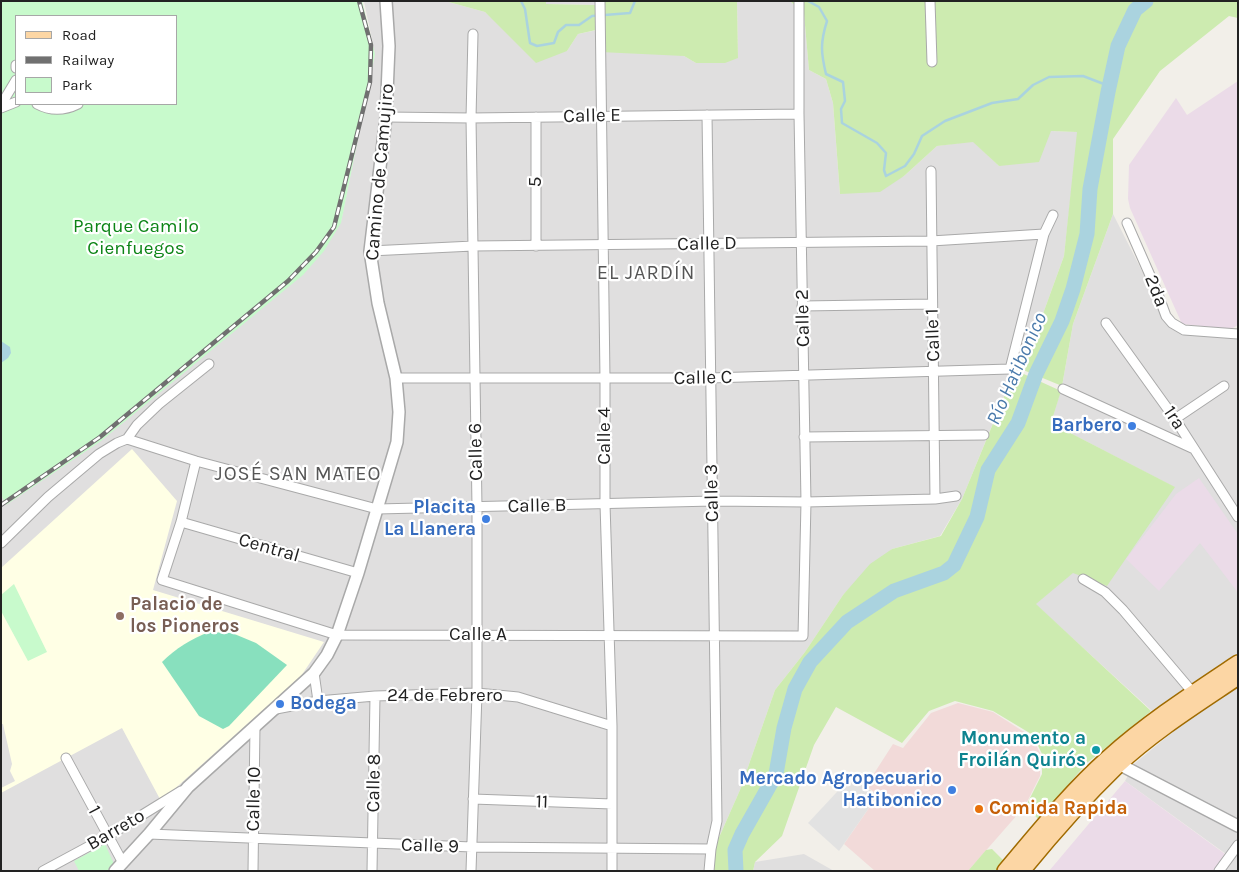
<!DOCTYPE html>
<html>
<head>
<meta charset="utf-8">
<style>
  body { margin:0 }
  #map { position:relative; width:1239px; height:872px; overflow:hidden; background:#f2efe9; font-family:Karla,sans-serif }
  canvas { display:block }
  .frame { position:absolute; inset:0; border:2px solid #222; pointer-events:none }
  .legend { position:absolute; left:15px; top:15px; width:162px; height:90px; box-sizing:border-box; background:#fff; border:1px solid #a7a7a7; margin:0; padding:6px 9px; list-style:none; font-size:15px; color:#222 }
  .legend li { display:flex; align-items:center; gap:10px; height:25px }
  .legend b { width:25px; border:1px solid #a7a7a7 }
</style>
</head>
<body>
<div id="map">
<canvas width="1239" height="872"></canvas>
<div class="frame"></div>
<ul class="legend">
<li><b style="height:6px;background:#fcd6a4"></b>Road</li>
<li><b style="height:6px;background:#707070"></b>Railway</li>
<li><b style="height:14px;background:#c8facc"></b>Park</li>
</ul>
</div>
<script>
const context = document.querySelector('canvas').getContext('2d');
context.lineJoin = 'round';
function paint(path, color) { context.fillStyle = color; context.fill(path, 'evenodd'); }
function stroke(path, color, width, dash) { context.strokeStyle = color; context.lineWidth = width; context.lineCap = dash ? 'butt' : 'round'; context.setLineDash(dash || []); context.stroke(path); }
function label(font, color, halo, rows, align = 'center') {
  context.font = font + ' Karla,sans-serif'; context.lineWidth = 4.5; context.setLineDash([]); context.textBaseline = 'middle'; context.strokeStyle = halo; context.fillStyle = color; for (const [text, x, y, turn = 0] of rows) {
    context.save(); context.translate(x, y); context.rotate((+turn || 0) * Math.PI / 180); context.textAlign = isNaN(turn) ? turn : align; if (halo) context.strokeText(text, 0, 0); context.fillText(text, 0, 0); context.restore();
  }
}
paint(new Path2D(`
  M364,1H445L485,12L501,26L567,51L578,34L597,30L684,56L696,63L738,58L737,1H790L804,14L809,70L826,79L833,103L840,194L904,176L937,146L973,141L999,166L1051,131L1078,132L1064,256L1032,344L1016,367L962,499L940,536L892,549L843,595L805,652L775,690L740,790L717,842L713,871H1V495L7,504L341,222L375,54Z
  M546,1H597V5L546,4Z
  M1113,214L1171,328L1238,339V871H1220L1230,857L1125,781L1134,764L1174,731L1035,604L1174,487L1051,423L1062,386L1073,324Z
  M804,854L834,871H753L755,862Z`), '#e0dfdf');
paint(new Path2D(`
  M958,703L993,712L1032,737L1040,753V776L1025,806L968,871H875L844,844L878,795L866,786L893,744L903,748L931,713Z`), '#f2dad9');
paint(new Path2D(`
  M1238,81V325L1231,329L1182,324L1130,208L1128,199L1129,165L1176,98L1187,115Z
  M1199,478L1238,534V594L1236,590L1200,543L1159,591L1126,559L1176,494Z
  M1125,781L1225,854L1213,871H1049Z`), '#ebdbe8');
paint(new Path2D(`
  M132,449L177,501L153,590L324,642L301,676L161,801L122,728L1,793V788L15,781L10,771L12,764L3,724H1V568Z`), '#ffffe5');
paint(new Path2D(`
  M445,1H546V4L596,5L597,1H737L738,58L725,63H696L684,56L600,52L596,30L578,34L567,51L536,63L485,12Z
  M790,1H1238V18L1229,16L1160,71L1113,139V214L1073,324L1062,386L1016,367L1032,344L1064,256L1077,132L1051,131L1039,162L999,166L973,142L937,146L904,176L880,192L840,194L833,103L826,79L809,70L804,14Z
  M1015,370L1061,391L1051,423L1175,487L1107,586L1073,573L1036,604L1151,711L1087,763L1038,819L1026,806L1042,774V754L1033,735L993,711L955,701L929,711L902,743L836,707L814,745L782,836L755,862L753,871H713L717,842L740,790L775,690L805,652L843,595L870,564L892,549L941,536L962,499Z
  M992,849L1004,861L997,871H968L986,850Z`), '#cdebb0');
paint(new Path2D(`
  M1,1H362L375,54L341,223L324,251L303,275L101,441L6,505L1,495ZM16,16H176V104H16Z
  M14,584L47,652L28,661L1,611V595Z
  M105,844L114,864L107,871H79L74,861Z`), '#c8facc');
paint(new Path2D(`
  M209,632L232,633L256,643L287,665L229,726L223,729L199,716L162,662C176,648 191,639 209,632Z`), '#88e0be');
paint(new Path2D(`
  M850,778L878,795L839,851L808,823Z`), '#e2e2e2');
paint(new Path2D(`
  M1,341L10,347L11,353L8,358L1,363Z`), '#aad3df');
stroke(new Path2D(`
  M521,1L525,9L530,43L537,46L554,43L558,32L566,25H579L592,16L630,13L635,1
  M808,1L819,7L827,21C820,43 821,53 826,74L843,82L845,101L841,109L842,123L877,143L886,153L884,170L886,176L905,166L914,154L922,136L945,121L992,103L1018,99L1033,85L1049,77L1083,76L1109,86`), '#aad3df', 2.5);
stroke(new Path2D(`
  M736,871L735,850L742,834L776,774L784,728L795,689L810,662L847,622L894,591L944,573L954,565L977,517L988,470L1018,423L1036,374L1062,321L1073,289L1087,234L1090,189L1108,92L1118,46L1135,10L1146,1`), '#aad3df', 15);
const minor = new Path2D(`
  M600,1L605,379V504L612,726V871
  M930,1L932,62
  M16,65V68
  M37,104C50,111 64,111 78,104
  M1,105L16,80
  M1,108L16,102
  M707,115L717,821L711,849L709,871
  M386,117L471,118L799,114
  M536,117V246
  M931,171L935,499
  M1127,223L1156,289L1166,316L1172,323L1184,330L1238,334
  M370,251L473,246L931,241L1044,234
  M802,306L932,304
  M1106,323L1175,419L1238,517
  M396,378H710L1010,369L1044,234L1053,215
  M1063,389L1194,449
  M1175,419L1224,386
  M804,437L984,435
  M127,439L196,461L377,509L713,501L806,502L935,499L956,496
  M196,461L181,522L162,580L337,635L803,636L806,502L799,114V1
  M181,522L358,573
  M1,543L48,497L99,454L117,443L127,439L137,425L159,404L209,364
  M1083,579L1105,592L1123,610L1195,695
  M314,673L318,701
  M276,709L318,701L375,696L477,693L518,697L612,726
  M66,758L123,863
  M473,799L612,804
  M149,834L472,847L711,849
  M43,871L108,836L181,791
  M253,871L255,726
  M372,871L375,696
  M471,871L477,693V507L471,118L473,34
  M1219,871L1238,845`);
const tertiary = new Path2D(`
  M1113,761L1238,826
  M115,871L149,834L188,787L314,673L327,655L337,635L358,573L397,442L399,412L396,378L378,303L370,251L386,117L389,46L386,1`);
const primary = new Path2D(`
  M1005,871C1038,832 1070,792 1108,758C1148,722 1193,693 1238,663
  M1022,871C1052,834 1083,799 1117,766C1153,732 1198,704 1238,677`);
stroke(minor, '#a9a9a9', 11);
stroke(tertiary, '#a9a9a9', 14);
stroke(primary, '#a06b00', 18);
stroke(minor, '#fff', 9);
stroke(tertiary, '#fff', 11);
stroke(primary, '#fcd6a4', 15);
const rail = new Path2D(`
  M1,505L100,437L288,281L316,252L334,227L370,82L371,45L359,1`);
stroke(rail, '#707070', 4.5);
stroke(rail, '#fff', 2.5, [8]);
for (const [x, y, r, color] of [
  [1132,426,5,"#3f7fe0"],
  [486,519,5,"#3f7fe0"],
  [120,616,5,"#8d6e63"],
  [280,704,5,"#3f7fe0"],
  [1096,750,5,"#0f9aa8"],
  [952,790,5,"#3f7fe0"],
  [979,809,5,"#e8710a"]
]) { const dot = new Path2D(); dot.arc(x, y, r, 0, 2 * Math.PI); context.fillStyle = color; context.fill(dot); stroke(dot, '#fff', 2); }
label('19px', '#222', '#fff', [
  ["Calle E",592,116,-1],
  ["Camino de Camujiro",380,172,-85],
  ["5",536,182,-90],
  ["Calle D",707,244,-1],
  ["2da",1156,291,68],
  ["Calle 2",803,318,-91],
  ["Calle 1",933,335,-92],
  ["Calle C",703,378,-1],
  ["1ra",1174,418,56],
  ["Calle 4",605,436,-90],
  ["Calle 6",476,452,-91],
  ["Calle 3",712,493,-91],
  ["Calle B",537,506,-1],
  ["Central",269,548,16],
  ["Calle A",478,635],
  ["24 de Febrero",445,696],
  ["Calle 8",374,783,-89],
  ["Calle 10",254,799,-89],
  ["11",542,802,2],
  ["1",94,810,62],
  ["Barreto",116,830,-30],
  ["Calle 9",430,846,2]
]);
label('19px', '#0c8416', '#fff', [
  ["Parque Camilo",136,227],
  ["Cienfuegos",136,249]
]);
label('bold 19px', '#366cbe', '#fff', [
  ["Barbero",1122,426],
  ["Placita",476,508],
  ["La Llanera",476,530],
  ["Bodega",290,704,"left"],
  ["Mercado Agropecuario",942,779],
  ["Hatibonico",942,801]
], 'right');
label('bold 19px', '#785e54', '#fff', [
  ["Palacio de",130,605],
  ["los Pioneros",130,627]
], 'left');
label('bold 19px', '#0d838f', '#fff', [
  ["Monumento a",1086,739],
  ["Froilán Quirós",1086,761]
], 'right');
label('bold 19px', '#c56008', '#fff', [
  ["Comida Rapida",989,809]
], 'left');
context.letterSpacing = '1px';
label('20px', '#555', '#fff', [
  ["EL JARDÍN",646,273],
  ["JOSÉ SAN MATEO",298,474]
]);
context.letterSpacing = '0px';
label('italic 20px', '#4a7aab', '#fff', [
  ["Río Hatibonico",1017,369,-66]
]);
</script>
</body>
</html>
